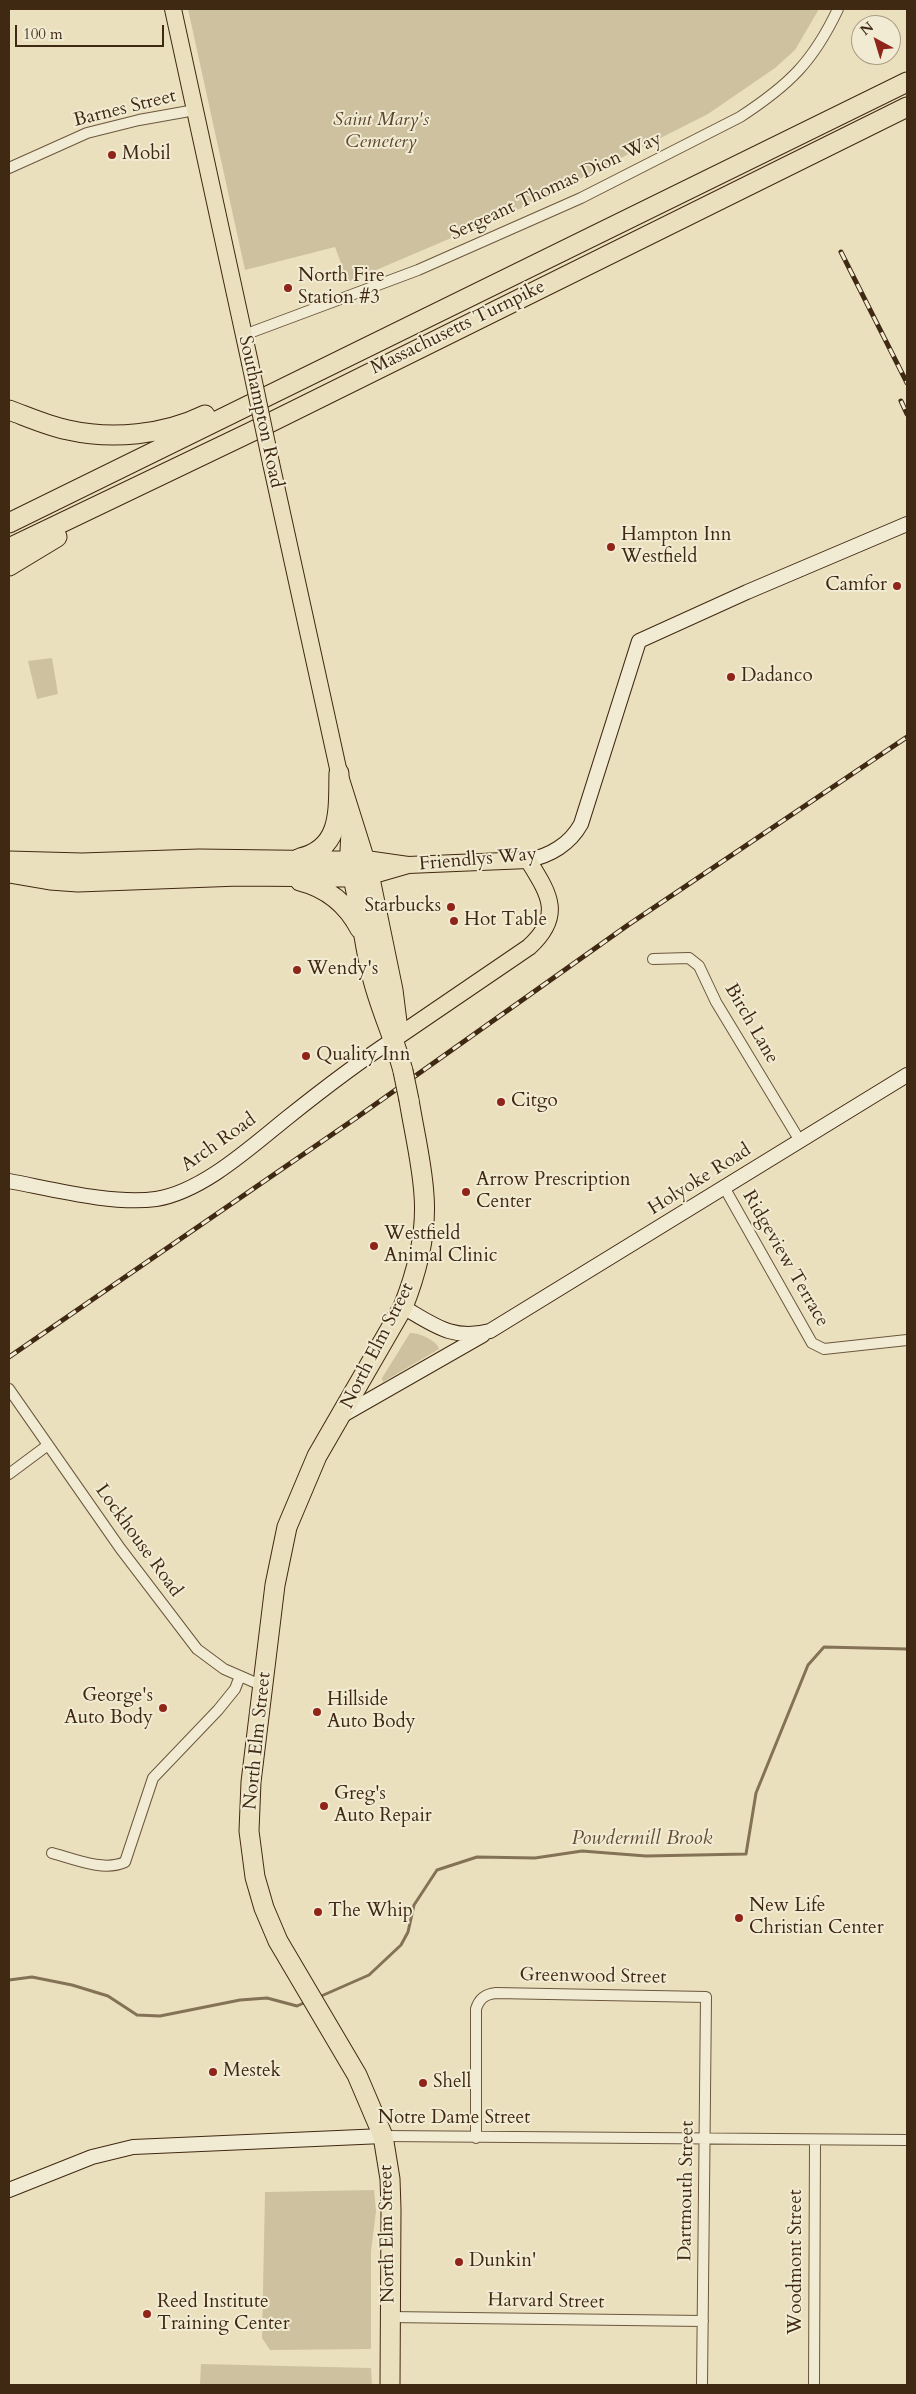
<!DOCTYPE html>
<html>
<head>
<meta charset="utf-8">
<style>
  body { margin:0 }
  #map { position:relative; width:916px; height:2394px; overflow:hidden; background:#ebe0bd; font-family:Cardo,serif }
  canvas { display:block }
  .frame { position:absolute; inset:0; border:10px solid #402912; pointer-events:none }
  .north { position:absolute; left:851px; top:15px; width:50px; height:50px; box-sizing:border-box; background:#f2ebd4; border:1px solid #ab9d86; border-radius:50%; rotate:321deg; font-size:14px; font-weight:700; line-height:20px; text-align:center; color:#402912 }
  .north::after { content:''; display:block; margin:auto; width:18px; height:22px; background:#8f2418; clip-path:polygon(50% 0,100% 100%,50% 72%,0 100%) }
  .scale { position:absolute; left:15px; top:25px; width:149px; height:22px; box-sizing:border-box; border:2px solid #402912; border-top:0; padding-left:6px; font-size:15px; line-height:18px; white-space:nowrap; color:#402912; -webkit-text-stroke:4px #f2ebd4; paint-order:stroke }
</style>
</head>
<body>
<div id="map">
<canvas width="916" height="2394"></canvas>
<div class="frame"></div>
<div class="north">N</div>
<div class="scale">100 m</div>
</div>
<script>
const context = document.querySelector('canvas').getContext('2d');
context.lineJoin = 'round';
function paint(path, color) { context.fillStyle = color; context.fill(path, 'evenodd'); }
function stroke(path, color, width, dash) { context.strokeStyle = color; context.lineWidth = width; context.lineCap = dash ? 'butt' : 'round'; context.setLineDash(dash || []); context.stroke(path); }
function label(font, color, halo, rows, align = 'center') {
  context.font = font + ' Cardo,serif'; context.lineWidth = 4; context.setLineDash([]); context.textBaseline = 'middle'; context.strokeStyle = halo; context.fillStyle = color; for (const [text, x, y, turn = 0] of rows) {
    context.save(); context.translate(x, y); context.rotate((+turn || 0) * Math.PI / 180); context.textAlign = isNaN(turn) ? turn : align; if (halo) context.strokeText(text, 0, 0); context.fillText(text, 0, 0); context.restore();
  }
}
paint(new Path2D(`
  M188,9H819L795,50L775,68L708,114L524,207L348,282L335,247L245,270Z
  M52,658L58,694L37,699L28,661Z
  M410,1333C418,1332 438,1341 439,1349L383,1382L382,1378Z
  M374,2190L376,2211L371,2251V2349L270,2350L262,2338L265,2192Z
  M201,2364L371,2368L372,2385H200Z`), '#cec1a0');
stroke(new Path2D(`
  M9,1980L32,1977L72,1985L108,1996L137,2015L160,2016L240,2000L267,1998L297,2006L306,2002
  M319,1997L369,1975L401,1945L408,1932L414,1905L437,1870L477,1857L535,1858L582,1851L646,1856L746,1854L756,1793L808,1665L824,1647L907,1649`), '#847256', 3);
const street = new Path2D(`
  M9,168L87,133L139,120L195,110
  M244,335L418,270L581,198L740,117C789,85 813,62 838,9
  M653,959L689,958L699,966L716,1002L800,1141
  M724,1187L812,1343L824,1349L907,1340
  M9,1389L120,1548L197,1649L224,1669L263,1686
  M9,1474L48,1445
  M52,1853C74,1859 104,1872 125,1862L153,1778L218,1710L235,1689L240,1676
  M383,2136L907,2140
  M476,2138V2009C479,1999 485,1994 496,1993L706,1997L702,2385
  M389,2317L703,2321
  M814,2385L815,2140`);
const secondary = new Path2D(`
  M528,860C550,856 570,844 581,824L639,641L747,592L907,524
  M9,1181C52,1189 113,1205 156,1199C202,1192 251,1147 287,1118C322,1090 357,1063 394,1039
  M403,1307C434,1325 453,1341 490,1331L907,1075
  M343,1415L483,1335
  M9,2190L92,2157L133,2147L383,2136`);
const primary = new Path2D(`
  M173,9L250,363
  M271,463L339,773L366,859L408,865
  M348,861L350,821
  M370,876L408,865L528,860C549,894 564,915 529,947L394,1039`);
const highway = new Path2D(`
  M9,410C28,417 48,426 68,430C112,440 164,435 205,415
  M9,523L907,82
  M9,548L251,432L907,107
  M9,566L57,537
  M300,858C343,848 338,808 339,773
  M9,861L82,863L199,859L348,861L366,859L393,990L397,1022L394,1039
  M350,867C361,904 363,943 373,980C381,1011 395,1040 403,1071
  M9,873L50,880L78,882L239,876L353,877L370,876
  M300,881C328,888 347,904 360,929
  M390,2385L391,2209L390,2179L383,2136L357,2075L278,1941L264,1908L255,1877L249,1831L251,1782L275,1585L287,1527L317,1456L403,1307C417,1272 427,1233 424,1195C422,1163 414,1131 409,1100`);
stroke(street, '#6b573d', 12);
stroke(secondary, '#402912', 16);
stroke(primary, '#402912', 18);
stroke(highway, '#402912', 21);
stroke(street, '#f2ebd4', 10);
stroke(secondary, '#f2ebd4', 14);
stroke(primary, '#ebe0bd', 16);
stroke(highway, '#ebe0bd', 19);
const rail = new Path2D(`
  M841,252L907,383
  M901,401L907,414
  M9,1357L356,1118L628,925L907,737`);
stroke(rail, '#402912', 5);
stroke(rail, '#f2ebd4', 3, [9]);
const primaryBridge = new Path2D(`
  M250,363L271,463`);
const highwayBridge = new Path2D(`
  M403,1071L409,1100`);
stroke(primaryBridge, '#402912', 18, []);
stroke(highwayBridge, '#402912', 21, []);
stroke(primaryBridge, '#ebe0bd', 16);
stroke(highwayBridge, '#ebe0bd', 19);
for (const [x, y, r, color] of [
  [112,155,5,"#8f2418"],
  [288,288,5,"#8f2418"],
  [611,547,5,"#8f2418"],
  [897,586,5,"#8f2418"],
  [731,677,5,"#8f2418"],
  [451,907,5,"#8f2418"],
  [454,921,5,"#8f2418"],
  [297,970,5,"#8f2418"],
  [306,1056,5,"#8f2418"],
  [501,1102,5,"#8f2418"],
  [466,1192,5,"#8f2418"],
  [374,1246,5,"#8f2418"],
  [163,1708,5,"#8f2418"],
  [317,1712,5,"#8f2418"],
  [324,1806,5,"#8f2418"],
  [318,1912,5,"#8f2418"],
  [739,1918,5,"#8f2418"],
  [213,2072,5,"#8f2418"],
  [423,2083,5,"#8f2418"],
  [459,2262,5,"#8f2418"],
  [147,2314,5,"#8f2418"]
]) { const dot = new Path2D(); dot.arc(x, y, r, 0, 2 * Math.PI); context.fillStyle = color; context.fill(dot); stroke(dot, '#f2ebd4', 2); }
label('19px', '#402912', '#f2ebd4', [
  ["Barnes Street",125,109,-14],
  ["Sergeant Thomas Dion Way",556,187,-25],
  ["Massachusetts Turnpike",458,328,-26],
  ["Southampton Road",260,412,78],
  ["Friendlys Way",478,860,-5],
  ["Birch Lane",751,1024,60],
  ["Arch Road",219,1143,-35],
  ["Holyoke Road",700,1180,-32],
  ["Ridgeview Terrace",785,1259,60],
  ["North Elm Street",378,1346,-63],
  ["Lockhouse Road",138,1541,54],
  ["North Elm Street",258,1741,-84],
  ["Greenwood Street",593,1977,1],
  ["Notre Dame Street",454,2119],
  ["Dartmouth Street",687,2191,-89],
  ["North Elm Street",388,2234,-91],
  ["Woodmont Street",797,2262,-90],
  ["Harvard Street",546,2302,1]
]);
label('italic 19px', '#5c472e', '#f2ebd4', [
  ["Saint Mary's",381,121],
  ["Cemetery",381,143]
]);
label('19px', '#402912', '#f2ebd4', [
  ["Mobil",122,155],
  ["North Fire",298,277],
  ["Station #3",298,299],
  ["Hampton Inn",621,536],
  ["Westfield",621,558],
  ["Camfor",887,586,"right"],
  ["Dadanco",741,677],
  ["Starbucks",441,907,"right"],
  ["Hot Table",464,921],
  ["Wendy's",307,970],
  ["Quality Inn",316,1056],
  ["Citgo",511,1102],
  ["Arrow Prescription",476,1181],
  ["Center",476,1203],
  ["Westfield",384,1235],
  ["Animal Clinic",384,1257],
  ["George's",153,1697,"right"],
  ["Auto Body",153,1719,"right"],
  ["Hillside",327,1701],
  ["Auto Body",327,1723],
  ["Greg's",334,1795],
  ["Auto Repair",334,1817],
  ["New Life",749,1907],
  ["Christian Center",749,1929],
  ["The Whip",328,1912],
  ["Mestek",223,2072],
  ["Shell",433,2083],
  ["Dunkin'",469,2262],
  ["Reed Institute",157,2303],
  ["Training Center",157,2325]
], 'left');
label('italic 20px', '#624d34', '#f2ebd4', [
  ["Powdermill Brook",642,1839]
]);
</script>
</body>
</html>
